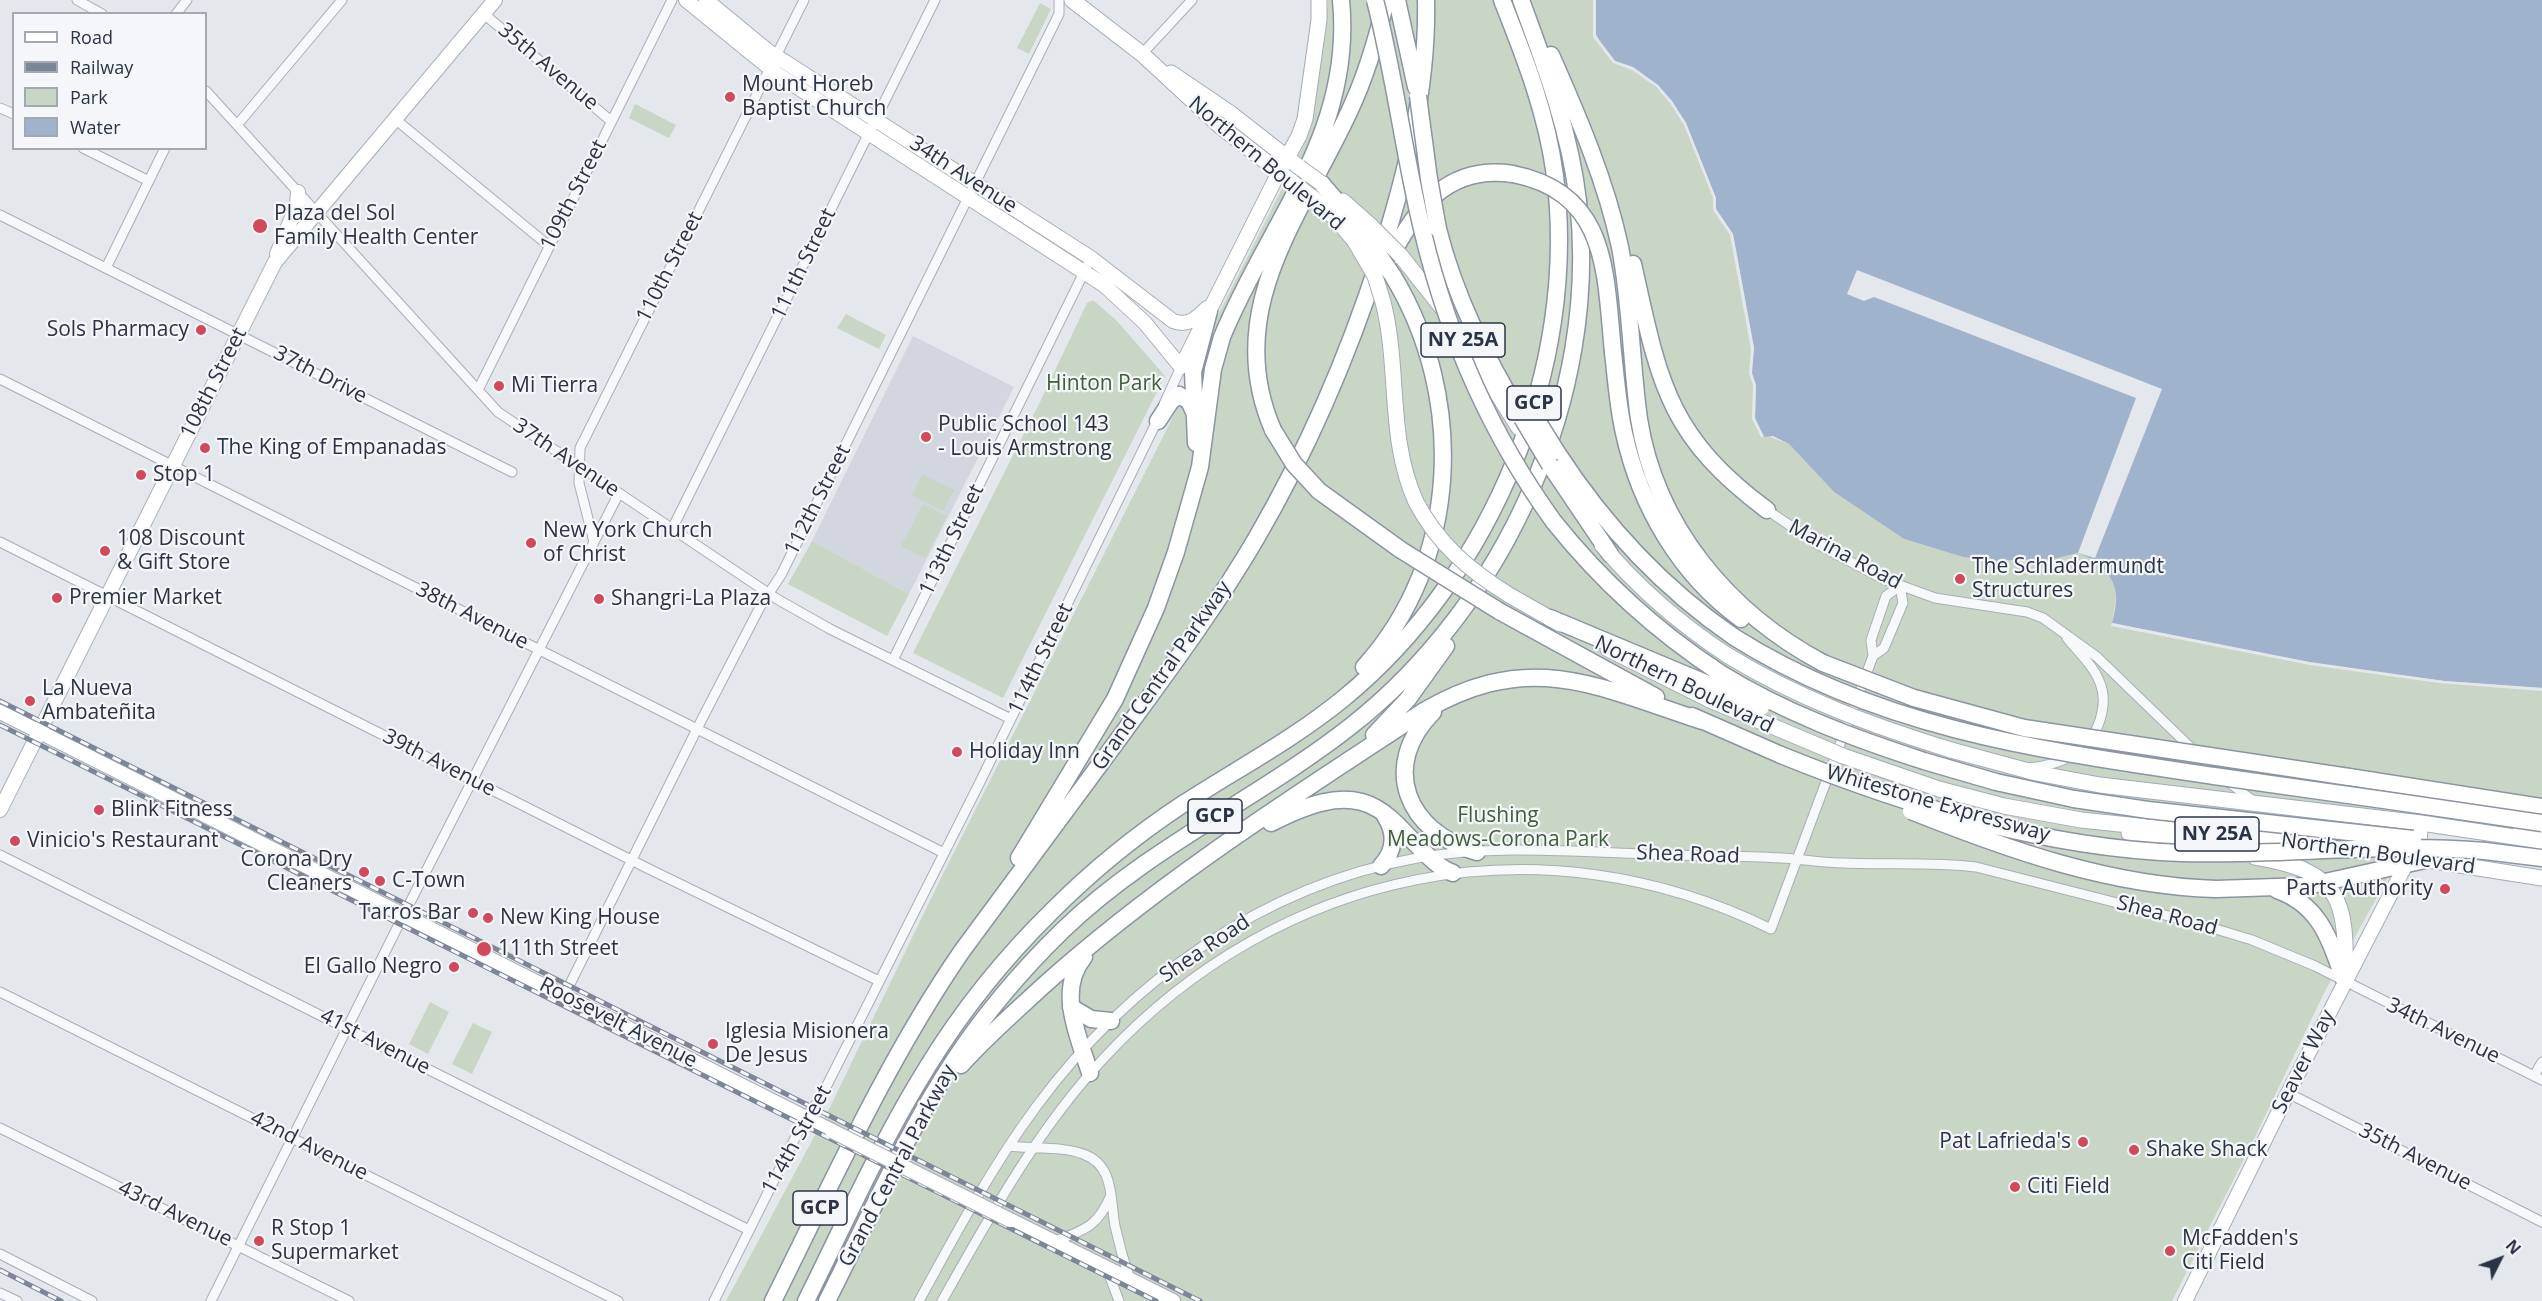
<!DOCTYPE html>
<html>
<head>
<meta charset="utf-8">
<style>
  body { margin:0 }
  #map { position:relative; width:2542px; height:1301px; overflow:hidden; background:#e4e7ec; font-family:"Open Sans",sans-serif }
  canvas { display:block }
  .legend { position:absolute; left:12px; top:12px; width:195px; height:138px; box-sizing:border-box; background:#f4f6f9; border:2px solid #a4a8b1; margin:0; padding:8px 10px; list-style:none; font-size:18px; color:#2b3445 }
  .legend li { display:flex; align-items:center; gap:12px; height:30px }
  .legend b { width:30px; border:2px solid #a4a8b1 }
  .north { position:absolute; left:2470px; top:1229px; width:60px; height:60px; -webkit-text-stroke:4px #f4f6f9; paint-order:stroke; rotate:48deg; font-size:16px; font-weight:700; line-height:24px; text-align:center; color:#2b3445 }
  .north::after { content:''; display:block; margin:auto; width:21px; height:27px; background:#2b3445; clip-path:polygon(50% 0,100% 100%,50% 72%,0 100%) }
</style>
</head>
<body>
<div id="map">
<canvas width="2542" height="1301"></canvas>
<ul class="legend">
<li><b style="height:8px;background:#fff"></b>Road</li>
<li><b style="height:8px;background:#7d8696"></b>Railway</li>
<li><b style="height:16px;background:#c9d6c5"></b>Park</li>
<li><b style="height:16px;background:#9fb4cc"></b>Water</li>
</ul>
<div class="north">N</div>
</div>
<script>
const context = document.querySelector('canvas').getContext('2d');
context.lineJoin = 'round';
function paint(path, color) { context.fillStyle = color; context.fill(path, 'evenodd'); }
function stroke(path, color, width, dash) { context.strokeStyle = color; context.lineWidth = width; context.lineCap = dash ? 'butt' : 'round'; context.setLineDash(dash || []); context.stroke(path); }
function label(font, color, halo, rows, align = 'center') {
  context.font = font + ' "Open Sans",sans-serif'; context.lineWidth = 4.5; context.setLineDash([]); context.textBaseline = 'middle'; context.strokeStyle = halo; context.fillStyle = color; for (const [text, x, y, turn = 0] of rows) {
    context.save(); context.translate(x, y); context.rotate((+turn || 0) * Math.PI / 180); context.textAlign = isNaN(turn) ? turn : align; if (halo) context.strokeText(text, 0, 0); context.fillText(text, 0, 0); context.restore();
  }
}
paint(new Path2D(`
  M913,336L1014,387L909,594L812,541Z`), '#d2d6de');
paint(new Path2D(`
  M1328,0H1629L1741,181L1765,435L1789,444L1834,492L1904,539L1963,557L1992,561L2053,559L2078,553L2103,564L2101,567C2120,584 2116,601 2112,623L2444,681L2542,688V832L2422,816L2324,993L2254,1139L2172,1301H726L830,1107L941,878L1196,371L1211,329L1306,141L1312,120L1326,32Z
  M1040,3L1051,9L1029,54L1017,48Z
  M635,104L676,125L669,138L629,118Z
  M1093,300L1117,321L1165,376L1003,698L913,653L1040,402L1087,303Z
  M846,314L886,335L879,349L837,328Z
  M922,474L954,490L943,511L912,495Z
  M923,504L947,516L925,558L901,546Z
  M812,541L909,594L887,636L788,584Z
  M430,1002L449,1012L428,1054L409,1044Z
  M473,1023L492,1032L472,1074L452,1064Z`), '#c9d6c5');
paint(new Path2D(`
  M1596,0H2542V688L2444,681L2309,662L2112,623C2118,601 2119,583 2101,567L2103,564L2078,553L2053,559L1992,561L1963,557L1904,539L1834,492L1789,444L1773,436L1764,437L1755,418L1756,385L1751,373L1754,348L1733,234L1716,209V198L1686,123L1672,102L1633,67L1615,61L1596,35Z`), '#9fb4cc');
paint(new Path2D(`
  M1593,0H1596V35L1600,42L1615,61L1633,67L1658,85L1672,101L1686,123L1716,198V209L1733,234L1754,348L1752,373L1756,385L1755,418L1764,437H1761L1752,419L1753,385L1749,373L1751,349L1730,235L1713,210V198L1684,125L1670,103L1656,87L1632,70L1613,63L1593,37Z
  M1857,270L2162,389L2095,558L2078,553L2136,398L1874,297L1864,301L1847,294Z
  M2112,623L2309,662L2444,681L2542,688V691L2439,683L2310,665L2111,626Z`), '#e4e7ec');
const street = new Path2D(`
  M77,0L102,14
  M176,14L187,0
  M484,14L611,121
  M1142,54L1192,0
  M206,91L498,412L777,599L830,629L1011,719
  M0,108L14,114
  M395,119L549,246
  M237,125L342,0
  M83,148L149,181
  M0,215L512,472
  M106,268L165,148
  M0,379L944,853
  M478,390L672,0
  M1164,404L1181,367
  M1767,510L1819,545L1883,579L1935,598L2027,612L2043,618L2097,657L2218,774L2252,800
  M672,529L935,0
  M0,542L645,867L879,981
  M594,542L579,483L580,448L804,0
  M893,660L1091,258
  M2028,768C2061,765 2090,753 2100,720C2104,707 2105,695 2100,683C2094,666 2078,652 2067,638
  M2517,831L2542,830
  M0,855L749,1230
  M0,992L618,1301
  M564,996L702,719L761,605L781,575L1059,14V0
  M2534,1076L2542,1062
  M2288,1093L2542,1222
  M0,1128L349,1301
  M1009,1146C1033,1149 1061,1146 1083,1154C1115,1165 1110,1200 1115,1226C1119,1244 1124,1262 1130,1280
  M1053,1242C1084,1230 1098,1227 1111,1195
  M0,1254L92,1301
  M1107,1269L1119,1301
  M0,1293L17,1301
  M211,1301L397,928L619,493
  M714,1301L805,1118L820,1099L979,784L1159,417
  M919,1301C955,1235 991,1168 1036,1107C1128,982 1262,886 1417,858C1501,843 1589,853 1674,855C1710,856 1746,856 1781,858C1802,859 1823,863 1844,863C1888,865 1932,862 1976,867L2196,923L2252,940L2315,966L2542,1080
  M942,1301C990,1216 1037,1130 1104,1058C1279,869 1539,815 1771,929L1873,656L1871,640L1886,596L1900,586L1903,603L1884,648L1873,656`);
const secondary = new Path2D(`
  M686,0L777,74L1104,285L1145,323L1181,367L1279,172
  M706,0L768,51L1091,258L1173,321C1188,327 1197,318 1207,308
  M277,254L297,205L298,192
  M0,712L832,1131
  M0,810L275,262L495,0
  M1010,1220L1173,1301
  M2185,1301L2288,1093L2420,837L2421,823`);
const primary = new Path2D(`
  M1072,0L1142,54L1220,126L1292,182
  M1171,73L1230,113L1299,167
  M1283,165L1299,136L1305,119L1319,20V0
  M1313,198L1336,219L1354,240
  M1343,201L1370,225
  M1401,256L1443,309
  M1383,302C1400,368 1387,438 1416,502
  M1458,331L1519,428
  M1602,545C1638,588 1680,624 1727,655
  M1509,595L1560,624
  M1608,649L1710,700
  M1951,750L2036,773L2100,785L2421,823L2542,841
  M1939,789L2004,806L2081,820L2322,845
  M2129,833L2202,848
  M2255,857C2341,871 2347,899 2345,979
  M2415,858L2542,878`);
const highway = new Path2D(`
  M1397,0L1416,87
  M1551,55C1578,116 1606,181 1620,247C1631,304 1631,362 1639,419C1656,527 1729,613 1823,663
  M1321,183L1363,232
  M1438,229C1455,297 1486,358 1522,418
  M1389,260C1415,209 1447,164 1513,174
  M1633,264C1659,380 1666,435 1767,510
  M1613,352C1616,379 1618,407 1624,433C1640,506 1680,575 1741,619
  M1158,421L1171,401L1179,395L1189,401L1194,412
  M1273,430C1221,310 1301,216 1349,112C1366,76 1377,39 1386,0
  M1196,443L1193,372L1209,311
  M1556,451C1604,525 1661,587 1734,637
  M1550,465L1610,554
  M1319,491L1401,550
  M1554,522C1602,582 1656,631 1720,673
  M1499,611L1656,697
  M1550,618L1715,687
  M1364,667C1461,560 1466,397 1393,276
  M1433,712C1379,766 1407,833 1477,852
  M1692,716L1781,755
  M1374,735L1408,699L1446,646
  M1924,761L1996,782L2074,799
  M2349,777L2542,807
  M1271,823C1302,807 1343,789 1376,808C1391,816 1402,830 1414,842C1426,854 1437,867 1453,873
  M2485,851L2542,858
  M1019,858L1115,699L1156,608L1176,552L1200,467L1213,369L1222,337C1269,222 1354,133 1341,0
  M1381,866C1395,851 1396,833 1385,816
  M2216,889L2307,886L2425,860
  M2277,890C2322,906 2330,942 2345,982
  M1084,957C1056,990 1079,1038 1090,1073
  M1071,1007L1091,1019L1111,1021
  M961,1065C986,1037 1015,1012 1043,986C1160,881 1293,797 1424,711C1531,649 1595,686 1702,721
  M773,1301C832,1183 887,1060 962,951C1016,877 1071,803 1126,729C1172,666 1218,604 1257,537C1308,449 1348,356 1379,260C1406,175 1428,89 1426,0
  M806,1301C845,1223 881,1141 928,1066C963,1009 1005,957 1053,910C1093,870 1136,835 1183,804C1237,769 1294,739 1344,698C1492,576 1579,367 1555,176C1547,114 1525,58 1502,0
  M827,1301C868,1220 905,1135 955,1059C986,1012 1023,969 1063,930C1149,847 1258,799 1351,726C1505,605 1600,396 1578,201C1570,131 1545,65 1521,0`);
stroke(street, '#a9aeb7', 11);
stroke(secondary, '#a9aeb7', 16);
stroke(primary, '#a3abb8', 17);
stroke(highway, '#8b94a3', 19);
stroke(street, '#f7f8fa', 9);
stroke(secondary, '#fff', 14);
stroke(primary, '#fff', 15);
stroke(highway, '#fff', 16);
const rail = new Path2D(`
  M0,701L1200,1301
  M0,725L1156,1301
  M0,1270L61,1301`);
stroke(rail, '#7d8696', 5);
stroke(rail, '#f4f6f9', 3, [9]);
const secondaryBridge = new Path2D(`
  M832,1131L1010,1220`);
const primaryBridge = new Path2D(`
  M1299,167L1321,183
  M1292,182L1313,198
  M1370,225L1401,256
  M1354,240L1375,276L1383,302
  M1416,502C1438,544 1469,570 1509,595
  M1727,655C1797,698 1873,726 1951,750
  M1710,700L1843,756L1939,789`);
const highwayBridge = new Path2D(`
  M1375,0C1395,77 1404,156 1423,233C1448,337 1491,435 1554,522
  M1418,96L1429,179L1438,229
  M1513,174C1609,193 1605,273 1613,352
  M1363,232L1393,276
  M1527,404L1556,451
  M1522,418L1550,465
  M1273,430L1294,464L1319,491
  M1401,550L1499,611
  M1734,637C1881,730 2046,751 2214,776C2323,791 2433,807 2542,823
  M1823,663L1914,698L2024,728L2349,777
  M1720,673C1783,712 1853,738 1924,761
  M1715,687L1761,707
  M1781,755C1907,806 2044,848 2181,853C2283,856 2382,842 2485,851
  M2074,799L2148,810L2413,839
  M1911,811C2009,850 2110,886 2216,889`);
stroke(secondaryBridge, '#a9aeb7', 16, []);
stroke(primaryBridge, '#a3abb8', 17, []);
stroke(highwayBridge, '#8b94a3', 19, []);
stroke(secondaryBridge, '#fff', 14);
stroke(primaryBridge, '#fff', 15);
stroke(highwayBridge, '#fff', 16);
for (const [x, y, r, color] of [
  [730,97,6,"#d1495b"],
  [260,226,8,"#d1495b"],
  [201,330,6,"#d1495b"],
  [499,386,6,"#d1495b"],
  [926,437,6,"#d1495b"],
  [205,448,6,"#d1495b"],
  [141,475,6,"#d1495b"],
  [531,543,6,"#d1495b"],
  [105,551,6,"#d1495b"],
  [1960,579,6,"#d1495b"],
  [57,598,6,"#d1495b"],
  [599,599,6,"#d1495b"],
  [30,701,6,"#d1495b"],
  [957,752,6,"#d1495b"],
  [99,810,6,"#d1495b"],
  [15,841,6,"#d1495b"],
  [364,872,6,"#d1495b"],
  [380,881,6,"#d1495b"],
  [2445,889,6,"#d1495b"],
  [473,913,6,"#d1495b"],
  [488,918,6,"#d1495b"],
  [484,949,8,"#d1495b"],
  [454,967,6,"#d1495b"],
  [713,1044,6,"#d1495b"],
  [2083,1142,6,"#d1495b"],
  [2134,1150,6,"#d1495b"],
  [2015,1187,6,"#d1495b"],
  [259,1241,6,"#d1495b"],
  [2170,1251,6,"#d1495b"]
]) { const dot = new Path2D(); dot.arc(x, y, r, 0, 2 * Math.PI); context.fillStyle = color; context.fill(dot); stroke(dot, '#f4f6f9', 2); }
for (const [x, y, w] of [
  [1463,340,84],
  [1534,403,54],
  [1215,816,54],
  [2217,834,84],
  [820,1208,54]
]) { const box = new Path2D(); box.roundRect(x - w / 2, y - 17, w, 34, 4.5); context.fillStyle = '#f4f6f9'; context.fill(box); stroke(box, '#2b3445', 1.5); }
label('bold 20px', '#2b3445', null, [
  ["NY 25A",1463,340],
  ["GCP",1534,403],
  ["GCP",1215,816],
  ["NY 25A",2217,834],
  ["GCP",820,1208]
]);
label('21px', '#2b3445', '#f4f6f9', [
  ["35th Avenue",548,67,40],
  ["Northern Boulevard",1266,164,40],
  ["34th Avenue",963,175,33],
  ["109th Street",574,195,-63],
  ["111th Street",804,264,-64],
  ["110th Street",670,267,-63],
  ["37th Drive",320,375,27],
  ["108th Street",214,383,-63],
  ["37th Avenue",566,458,34],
  ["112th Street",818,500,-63],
  ["113th Street",952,540,-64],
  ["Marina Road",1845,555,28],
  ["38th Avenue",472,616,27],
  ["114th Street",1041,659,-64],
  ["Grand Central Parkway",1162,676,-55],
  ["Northern Boulevard",1684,685,26],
  ["39th Avenue",439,763,27],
  ["Whitestone Expressway",1938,804,16],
  ["Northern Boulevard",2378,854,8],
  ["Shea Road",1688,855,2],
  ["Shea Road",2167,916,15],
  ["Shea Road",1205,949,-34],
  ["Roosevelt Avenue",618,1023,27],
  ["34th Avenue",2443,1031,26],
  ["41st Avenue",375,1042,27],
  ["Seaver Way",2304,1062,-63],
  ["114th Street",797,1140,-61],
  ["42nd Avenue",309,1146,27],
  ["35th Avenue",2415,1157,27],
  ["Grand Central Parkway",898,1166,-62],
  ["43rd Avenue",175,1214,26]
]);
label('21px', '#2b3445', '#f4f6f9', [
  ["Mount Horeb",742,85],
  ["Baptist Church",742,109],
  ["Plaza del Sol",274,214],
  ["Family Health Center",274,238],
  ["Sols Pharmacy",189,330,"right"],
  ["Mi Tierra",511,386],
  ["Public School 143",938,425],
  ["- Louis Armstrong",938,449],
  ["The King of Empanadas",217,448],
  ["Stop 1",153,475],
  ["New York Church",543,531],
  ["of Christ",543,555],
  ["108 Discount",117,539],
  ["& Gift Store",117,563],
  ["The Schladermundt",1972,567],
  ["Structures",1972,591],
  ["Premier Market",69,598],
  ["Shangri-La Plaza",611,599],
  ["La Nueva",42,689],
  ["Ambateñita",42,713],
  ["Holiday Inn",969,752],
  ["Blink Fitness",111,810],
  ["Vinicio's Restaurant",27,841],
  ["Corona Dry",352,860,"right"],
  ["Cleaners",352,884,"right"],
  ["C-Town",392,881],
  ["Parts Authority",2433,889,"right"],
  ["Tarros Bar",461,913,"right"],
  ["New King House",500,918],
  ["111th Street",498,949],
  ["El Gallo Negro",442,967,"right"],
  ["Iglesia Misionera",725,1032],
  ["De Jesus",725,1056],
  ["Pat Lafrieda's",2071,1142,"right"],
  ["Shake Shack",2146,1150],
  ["Citi Field",2027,1187],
  ["R Stop 1",271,1229],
  ["Supermarket",271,1253],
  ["McFadden's",2182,1239],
  ["Citi Field",2182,1263]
], 'left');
label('21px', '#3f6138', '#f4f6f9', [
  ["Hinton Park",1104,384],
  ["Flushing",1498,816],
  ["Meadows-Corona Park",1498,840]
]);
</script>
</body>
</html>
